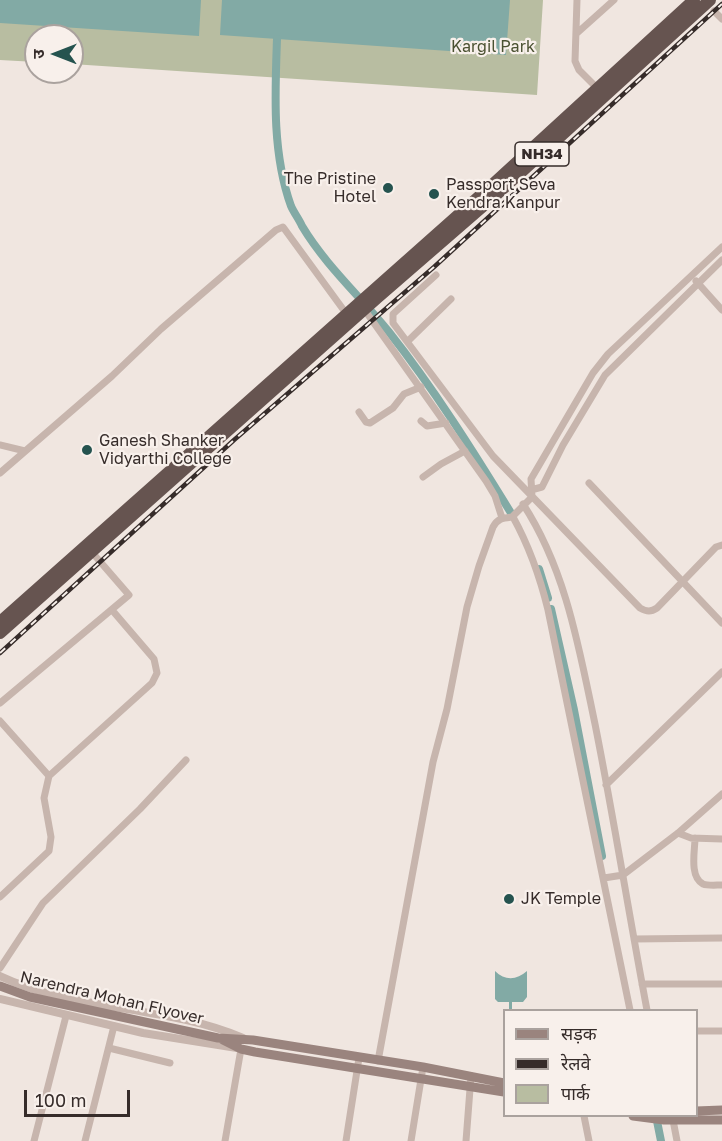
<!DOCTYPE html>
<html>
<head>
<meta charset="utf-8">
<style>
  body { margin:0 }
  #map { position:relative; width:722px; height:1141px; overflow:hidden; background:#f0e6e0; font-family:"Golos Text","Noto Sans Devanagari",sans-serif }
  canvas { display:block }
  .legend { position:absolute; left:503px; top:1009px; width:195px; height:108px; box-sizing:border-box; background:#f8f0eb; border:2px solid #aaa29e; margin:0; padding:8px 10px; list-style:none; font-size:18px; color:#362c2a }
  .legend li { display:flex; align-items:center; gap:12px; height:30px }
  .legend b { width:30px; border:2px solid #aaa29e }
  .north { position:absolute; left:24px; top:24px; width:60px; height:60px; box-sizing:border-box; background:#f8f0eb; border:2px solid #aaa29e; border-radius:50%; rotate:270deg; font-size:16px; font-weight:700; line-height:24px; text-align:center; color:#362c2a }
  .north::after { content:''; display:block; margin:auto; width:21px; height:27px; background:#25534f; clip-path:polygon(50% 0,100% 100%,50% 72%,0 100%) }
  .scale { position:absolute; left:24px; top:1090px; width:106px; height:27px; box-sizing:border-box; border:3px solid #362c2a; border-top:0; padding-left:8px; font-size:18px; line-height:21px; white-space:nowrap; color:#362c2a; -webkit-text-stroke:4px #f8f0eb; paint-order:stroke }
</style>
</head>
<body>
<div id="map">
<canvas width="722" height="1141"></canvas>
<ul class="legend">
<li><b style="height:8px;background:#9a847e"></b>सड़क</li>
<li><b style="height:8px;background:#362c2a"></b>रेलवे</li>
<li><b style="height:16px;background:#b8bda1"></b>पार्क</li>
</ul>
<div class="north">उ</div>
<div class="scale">100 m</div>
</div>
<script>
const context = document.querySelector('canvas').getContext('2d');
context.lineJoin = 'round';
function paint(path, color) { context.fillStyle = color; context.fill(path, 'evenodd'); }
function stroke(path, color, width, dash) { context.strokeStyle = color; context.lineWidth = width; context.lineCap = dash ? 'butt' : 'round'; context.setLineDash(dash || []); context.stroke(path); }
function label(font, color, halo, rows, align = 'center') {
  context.font = font + ' "Golos Text",sans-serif'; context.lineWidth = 4.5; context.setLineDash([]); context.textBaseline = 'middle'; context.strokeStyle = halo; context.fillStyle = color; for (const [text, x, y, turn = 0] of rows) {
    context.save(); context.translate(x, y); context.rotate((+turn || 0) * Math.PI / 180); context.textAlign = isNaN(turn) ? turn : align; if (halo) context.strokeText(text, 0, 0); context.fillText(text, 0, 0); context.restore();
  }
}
paint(new Path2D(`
  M0,0H543L537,95L72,64V36H36V62L0,60Z`), '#b8bda1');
paint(new Path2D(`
  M0,0H201L199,36L0,23Z
  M222,0H510L506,55L220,35Z
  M495,971C505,981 517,980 527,971V997L523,1002H512V1010H509V1002H498L495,999Z`), '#82aaa5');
stroke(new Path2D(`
  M277,39C275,94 272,153 291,206C294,213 299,219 302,226C326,266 360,296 389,332C434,389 473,451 511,513
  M539,569L548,598
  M551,609L574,710L602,856
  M656,1116L661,1141`), '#82aaa5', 8);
stroke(new Path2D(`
  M577,0L575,61L579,70L598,89
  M714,11L722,19
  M576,34L614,0
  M436,275L393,314V323L493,456L640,608C647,612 651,612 657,608L716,547L722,545
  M696,281L722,310
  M364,309L486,481L495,496L502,518
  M408,341L451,299
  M359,412L366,422L370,423L393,408L404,394L421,387
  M421,421L427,426L446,423
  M0,445L25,451
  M0,473L112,376L161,329L276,230L283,227L348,316
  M423,477L441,464L465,451
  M589,483L722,623
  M531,490L542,487L563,445L605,375L722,260
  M523,504C566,570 579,648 595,724C614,819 629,915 647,1010
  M513,517C529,546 540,577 548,610L630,1010
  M0,703L129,595L90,550
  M0,721L49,776L152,683L157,673L154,659L112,610
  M606,785L722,672
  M678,833L691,838L722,839
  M695,838C695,850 689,877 703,884C708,886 716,885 722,885
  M604,878L623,875L678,833L722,794
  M0,897L49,851L51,837L44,798L49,776
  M634,939L722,938
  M0,968L43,903L140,809L186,760
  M642,984H722
  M696,1031H722
  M109,1048L170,1063
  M378,1061L433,762L447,709L467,607L479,566L493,527C498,518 503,518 512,517L532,497L531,479L593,373L608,354L722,247
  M584,1116L589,1141
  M673,1120L677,1141
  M34,1141L66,1016
  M85,1141L114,1026
  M225,1141L241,1049
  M346,1141L359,1058
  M411,1141L423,1067
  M466,1141L471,1076`), '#c7b5ad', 7);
stroke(new Path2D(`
  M0,976C76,1012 167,1005 243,1038
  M0,999L143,1033L237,1048`), '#c7b5ad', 8);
stroke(new Path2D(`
  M0,986L30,997L218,1038L253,1040L423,1067L504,1083
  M223,1040L241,1049L255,1052L504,1092
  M696,1111L722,1110
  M633,1116L664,1120H722`), '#9a847e', 9);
stroke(new Path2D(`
  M0,622L491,186L694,0
  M0,633L377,298L497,194L710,0`), '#665450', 12);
const rail = new Path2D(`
  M0,653L234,440L434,267L722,4`);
stroke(rail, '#362c2a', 4.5);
stroke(rail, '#f8f0eb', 2, [7]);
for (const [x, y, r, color] of [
  [388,188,6,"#25534f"],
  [434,194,6,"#25534f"],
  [87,450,6,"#25534f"],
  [509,899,6,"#25534f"]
]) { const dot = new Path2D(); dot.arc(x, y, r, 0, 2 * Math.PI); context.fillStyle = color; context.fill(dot); stroke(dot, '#f8f0eb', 2); }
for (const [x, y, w] of [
  [542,154,54]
]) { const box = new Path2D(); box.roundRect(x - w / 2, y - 12, w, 24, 4.5); context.fillStyle = '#f8f0eb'; context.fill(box); stroke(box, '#362c2a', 1.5); }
label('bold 15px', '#362c2a', null, [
  ["NH34",542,154]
]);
label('16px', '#4a5131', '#f8f0eb', [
  ["Kargil Park",493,47]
]);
label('16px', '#362c2a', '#f8f0eb', [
  ["The Pristine",376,179,"right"],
  ["Hotel",376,197,"right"],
  ["Passport Seva",446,185],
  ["Kendra Kanpur",446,203],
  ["Ganesh Shanker",99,441],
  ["Vidyarthi College",99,459],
  ["JK Temple",521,899]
], 'left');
label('16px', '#362c2a', '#f8f0eb', [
  ["Narendra Mohan Flyover",112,998,13]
]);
</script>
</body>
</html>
